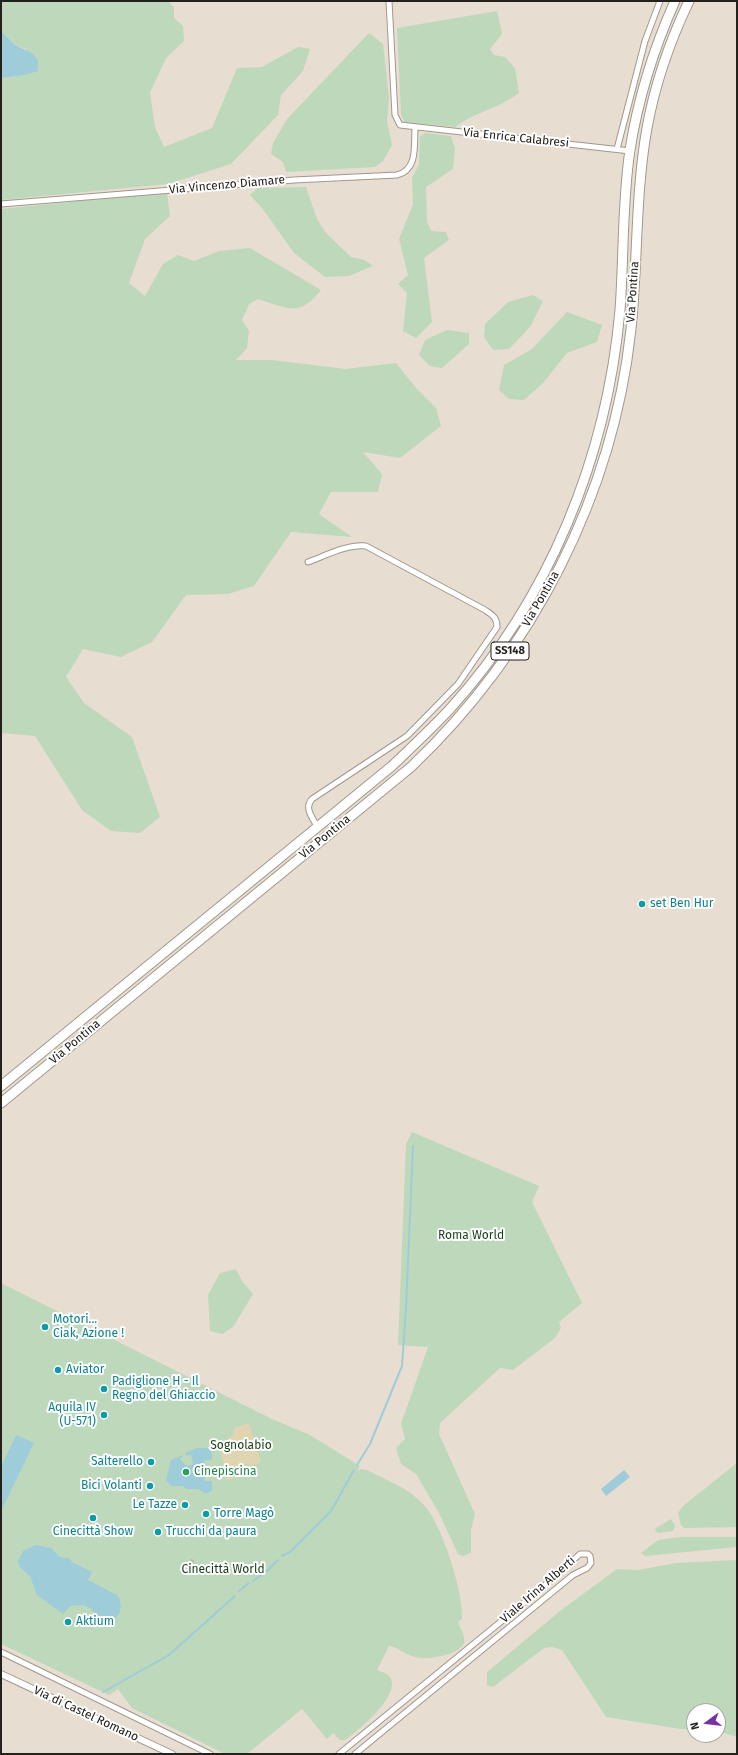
<!DOCTYPE html>
<html>
<head>
<meta charset="utf-8">
<style>
  body { margin:0 }
  #map { position:relative; width:738px; height:1755px; overflow:hidden; background:#e8ddd1; font-family:"Fira Sans",sans-serif }
  canvas { display:block }
  .frame { position:absolute; inset:0; border:2px solid #24201c; pointer-events:none }
  .north { position:absolute; left:686px; top:1703px; width:40px; height:40px; box-sizing:border-box; background:#fff; border:1px solid #a7a6a4; border-radius:50%; rotate:255deg; font-size:11px; font-weight:700; line-height:16px; text-align:center; color:#24201c }
  .north::after { content:''; display:block; margin:auto; width:14px; height:18px; background:#7731a4; clip-path:polygon(50% 0,100% 100%,50% 72%,0 100%) }
</style>
</head>
<body>
<div id="map">
<canvas width="738" height="1755"></canvas>
<div class="frame"></div>
<div class="north">N</div>
</div>
<script>
const context = document.querySelector('canvas').getContext('2d');
context.lineJoin = 'round';
function paint(path, color) { context.fillStyle = color; context.fill(path, 'evenodd'); }
function stroke(path, color, width, dash) { context.strokeStyle = color; context.lineWidth = width; context.lineCap = dash ? 'butt' : 'round'; context.setLineDash(dash || []); context.stroke(path); }
function label(font, color, halo, rows, align = 'center') {
  context.font = font + ' "Fira Sans",sans-serif'; context.lineWidth = 4; context.setLineDash([]); context.textBaseline = 'middle'; context.strokeStyle = halo; context.fillStyle = color; for (const [text, x, y, turn = 0] of rows) {
    context.save(); context.translate(x, y); context.rotate((+turn || 0) * Math.PI / 180); context.textAlign = isNaN(turn) ? turn : align; if (halo) context.strokeText(text, 0, 0); context.fillText(text, 0, 0); context.restore();
  }
}
paint(new Path2D(`
  M1,1H169L174,8V18L183,26L184,41L166,58L150,93L155,127L164,147L212,128L237,68L262,67L298,47L310,49L303,71L281,95L278,115L231,164L168,184L1,200V78L25,75L26,49L15,45L1,31Z
  M497,11L502,34L490,49L494,55L505,57L515,68L519,93C500,108 475,112 455,127L404,122L401,114L397,28Z
  M369,33L383,44L389,98L387,122L392,145L383,161L375,167L286,172L283,162L271,154L273,143L287,119Z
  M426,133L451,136L455,149L453,169L426,187L427,222L431,231L446,232L449,240L424,258L432,322L416,338L403,331L407,293L398,284L408,275L399,239L413,204L412,178L419,164L420,136Z
  M306,187L317,219L326,233L351,257L365,260L373,266L349,276L325,277L294,253L262,208L250,195L258,188Z
  M167,192L170,216L145,239L129,283L145,296L163,264L178,255L194,261L219,251L250,248L321,290C299,318 287,308 258,299L249,304L242,320L249,331L247,348L236,360H272L345,369L396,363L417,389L436,408L441,426L400,458L363,452L382,474L378,492H331L319,514L352,537L291,532L254,586L228,594L186,595L152,642L121,657L83,649L66,677L84,703L132,737L160,817L140,833L111,831L82,810L35,736L1,733V209Z
  M533,295L543,301L530,327L509,349L493,350L484,337L485,324L508,302Z
  M567,312L602,325L597,342L567,353L543,383L524,400L509,399L499,390L504,365L532,349Z
  M447,330L469,333V344L442,368L430,366L419,355L425,340Z
  M412,1132L539,1186L532,1202L582,1303L559,1322L561,1328L555,1338L513,1370L500,1368L440,1423L439,1434L475,1514L471,1530V1553L463,1556L458,1554L439,1513L416,1474L401,1464L396,1448L405,1439L401,1424L428,1347L398,1345L406,1144Z
  M236,1269L242,1281L253,1294L233,1327L222,1334L210,1331L208,1295L220,1273Z
  M1,1283L272,1419L310,1435L360,1466L357,1471L361,1469L367,1470C386,1480 409,1488 424,1505C442,1524 464,1594 462,1619L458,1622C460,1627 466,1638 464,1643C458,1656 427,1660 415,1657C406,1655 398,1647 389,1646L377,1670C382,1672 388,1674 390,1677C402,1695 358,1731 345,1740H340L333,1733L327,1739L302,1709L247,1754H225L132,1708L118,1689L109,1695L1,1644Z
  M737,1463V1527L684,1528L681,1525L678,1513L683,1506Z
  M671,1519L675,1526L673,1531L658,1533L655,1531L656,1528Z
  M681,1537H737V1547L645,1556L641,1553L658,1540Z
  M737,1560V1737L718,1731V1711H694V1729H681L606,1717L562,1650L552,1647L544,1648L493,1687L487,1685V1672L560,1611L617,1569L638,1570L676,1563Z`), '#bed8bc');
paint(new Path2D(`
  M249,1423L261,1462L256,1465L244,1464L246,1475L227,1480L220,1445L233,1435L234,1428Z`), '#dfd5b0');
paint(new Path2D(`
  M1,31L15,45L32,53L38,60V71L25,75L1,78Z
  M16,1435L34,1443L1,1511V1467Z
  M197,1448H208L212,1453V1460H204L205,1481H212V1490L206,1494L198,1489H187L183,1486H171L166,1480L171,1460L183,1455V1456L180,1459L185,1465L189,1466L193,1464L191,1455H186L185,1453Z
  M624,1470L630,1477L606,1496L601,1489Z
  M36,1545L51,1548L60,1557L69,1558L72,1562L92,1572L88,1580L117,1595C126,1607 118,1626 101,1619C95,1617 95,1609 88,1607C83,1604 76,1606 70,1606L63,1614L37,1595L30,1576L20,1567L18,1561L23,1551Z`), '#9eccd9');
stroke(new Path2D(`
  M357,1465L370,1444L402,1366L406,1308L413,1146
  M282,1556L290,1552L331,1511L354,1470
  M253,1581L268,1570L278,1560
  M239,1591L249,1583
  M103,1692L169,1655L235,1596`), '#9eccd9', 2);
stroke(new Path2D(`
  M190,1561L194,1562`), '#c1b7ad', 4, [4, 2]);
const minor = new Path2D(`
  M389,1L395,115L400,125L630,151
  M617,149L645,41L660,1
  M1,204L294,180L397,175C418,170 414,145 415,128
  M308,562C325,556 347,544 366,546L485,610C492,615 497,617 497,627L458,684L407,736L312,799C304,808 312,817 317,826
  M1,1652L210,1754
  M339,1754L536,1593L580,1554H588L590,1556L591,1563L587,1568L573,1575L355,1754`);
const tertiary = new Path2D(`
  M1,1674L172,1754`);
const trunk = new Path2D(`
  M1,1086L392,766C412,747 431,729 449,710C549,600 607,457 620,310C624,257 622,202 630,150C638,99 654,48 675,1
  M1,1103L411,767C532,652 613,496 631,329C638,263 635,195 647,128C655,84 670,41 689,1`);
stroke(minor, '#a2978d', 7);
stroke(tertiary, '#a2978d', 8);
stroke(trunk, '#a2978d', 11);
stroke(minor, '#fff', 5);
stroke(tertiary, '#fff', 6);
stroke(trunk, '#fff', 9);
for (const [x, y, r, color] of [
  [642,904,4,"#0f9aa8"],
  [45,1327,4,"#0f9aa8"],
  [58,1370,4,"#0f9aa8"],
  [104,1389,4,"#0f9aa8"],
  [104,1415,4,"#0f9aa8"],
  [151,1462,4,"#0f9aa8"],
  [186,1472,4,"#2e9e5b"],
  [150,1486,4,"#0f9aa8"],
  [185,1505,4,"#0f9aa8"],
  [206,1514,4,"#0f9aa8"],
  [93,1518,4,"#0f9aa8"],
  [158,1532,4,"#0f9aa8"],
  [68,1622,4,"#0f9aa8"]
]) { const dot = new Path2D(); dot.arc(x, y, r, 0, 2 * Math.PI); context.fillStyle = color; context.fill(dot); stroke(dot, '#fff', 1.5); }
for (const [x, y, w] of [
  [510,651,38]
]) { const box = new Path2D(); box.roundRect(x - w / 2, y - 9, w, 18, 3); context.fillStyle = '#fff'; context.fill(box); stroke(box, '#24201c', 1); }
label('bold 11px', '#24201c', null, [
  ["SS148",510,651]
]);
label('12px', '#24201c', '#fff', [
  ["Via Enrica Calabresi",516,138,6],
  ["Via Vincenzo Diamare",227,185,-5],
  ["Via Pontina",633,292,-86],
  ["Via Pontina",541,599,-60],
  ["Via Pontina",325,837,-39],
  ["Via Pontina",75,1042,-40],
  ["Viale Irina Alberti",538,1590,-41],
  ["Via di Castel Romano",86,1714,25]
]);
label('12px', '#0d838f', '#fff', [
  ["set Ben Hur",650,904],
  ["Motori...",53,1320],
  ["Ciak, Azione !",53,1334],
  ["Aviator",66,1370],
  ["Padiglione H - Il",112,1382],
  ["Regno del Ghiaccio",112,1396],
  ["Aquila IV",96,1408,"right"],
  ["(U-571)",96,1422,"right"],
  ["Salterello",143,1462,"right"],
  ["Bici Volanti",142,1486,"right"],
  ["Le Tazze",177,1505,"right"],
  ["Torre Magò",214,1514],
  ["Cinecittà Show",93,1532,"center"],
  ["Trucchi da paura",166,1532],
  ["Aktium",76,1622]
], 'left');
label('12px', '#163f15', '#fff', [
  ["Roma World",471,1236],
  ["Sognolabio",241,1446],
  ["Cinecittà World",223,1570]
]);
label('12px', '#27864d', '#fff', [
  ["Cinepiscina",194,1472]
], 'left');
</script>
</body>
</html>
